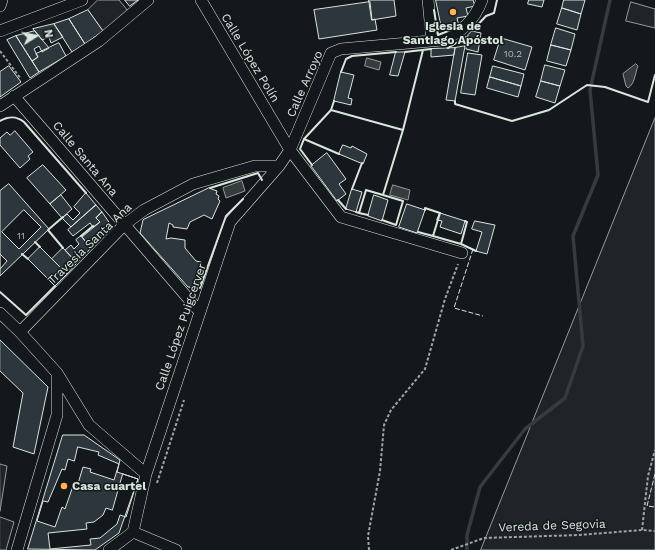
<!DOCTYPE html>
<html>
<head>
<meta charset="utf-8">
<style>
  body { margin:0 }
  #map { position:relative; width:655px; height:550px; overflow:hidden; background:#14181c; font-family:"Work Sans",sans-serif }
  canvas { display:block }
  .north { position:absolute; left:16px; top:16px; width:40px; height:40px; -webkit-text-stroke:3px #14181c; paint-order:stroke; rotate:79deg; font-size:11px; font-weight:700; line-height:16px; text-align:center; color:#d8e6dc }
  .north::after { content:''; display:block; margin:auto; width:14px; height:18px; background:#d8e6dc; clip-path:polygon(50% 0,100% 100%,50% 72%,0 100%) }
</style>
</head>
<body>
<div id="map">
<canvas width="655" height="550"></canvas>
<div class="north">N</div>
</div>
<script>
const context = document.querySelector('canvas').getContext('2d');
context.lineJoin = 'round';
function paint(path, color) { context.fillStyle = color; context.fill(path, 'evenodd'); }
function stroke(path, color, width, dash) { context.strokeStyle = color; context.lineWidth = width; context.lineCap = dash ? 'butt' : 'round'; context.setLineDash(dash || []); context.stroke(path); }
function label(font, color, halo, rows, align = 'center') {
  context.font = font + ' "Work Sans",sans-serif'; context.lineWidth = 3; context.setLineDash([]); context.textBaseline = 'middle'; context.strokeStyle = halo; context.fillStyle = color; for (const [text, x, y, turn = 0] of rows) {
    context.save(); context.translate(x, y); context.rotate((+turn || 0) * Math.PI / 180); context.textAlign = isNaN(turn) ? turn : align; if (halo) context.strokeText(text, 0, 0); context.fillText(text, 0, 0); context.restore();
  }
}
const green = new Path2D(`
  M98,0H119L128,11L103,31L88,10Z
  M631,2L655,9V28L626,21Z
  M655,118V550H481Z
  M0,464L7,466L0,511Z
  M0,517L14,522L6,550H0Z`);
paint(green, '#202428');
stroke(green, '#939e99', 1);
const water = new Path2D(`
  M367,58L381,62L379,70L365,66Z
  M636,64L638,66C635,73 635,84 628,88L626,86L623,74Z
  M242,181L245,191L226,198L223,188Z
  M393,185L410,190L408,200L390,195Z`);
paint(water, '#363b3e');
stroke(water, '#939e99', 1);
stroke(new Path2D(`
  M467,550V535L480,487L525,429L565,398L583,346L573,236L598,175L590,90L610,0`), '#363b3e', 3.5);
const building = new Path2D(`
  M125,0H138L130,6Z
  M369,0H394L396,16L372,20Z
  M436,0H473L475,6L466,8L468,16L457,18L459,26L442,29Z
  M529,0H544L542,7L528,4Z
  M564,0H585L581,14L562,8Z
  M370,2L372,20L375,19L377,30L319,39L314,10Z
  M562,8L581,14L577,30L557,24Z
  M88,10L103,31L85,44L69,19Z
  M69,19L85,44L72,52L54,24Z
  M54,24L63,37L51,43L49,37L42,40L33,29Z
  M556,28L575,34L571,50L551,45Z
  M35,31L49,48L42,52L39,46L34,49L38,57L32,61L16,36Z
  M472,31L481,33L478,52L466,49L468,35Z
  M16,36L39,72L30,78L7,40Z
  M501,38L532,47L525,70L494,60Z
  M59,43L66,56L39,72L32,61L38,57L36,54Z
  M551,45L571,50L566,66L547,61Z
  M465,46L455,101L446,100L455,48Z
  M455,48L454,55L431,57V49Z
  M396,52H405L398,76L390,75Z
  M468,53L482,55L475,95L461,93Z
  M545,65L565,70L560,86L541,81Z
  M9,66L21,82L0,97V72Z
  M493,66L524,74L521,86L490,77Z
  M341,72L354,75L348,98L352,99L351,105L334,101Z
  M490,77L521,86L518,97L487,88Z
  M541,81L560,86L555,103L536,97Z
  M15,131L33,152L28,156L30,159L20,168L0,145V138L7,132L10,135Z
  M343,145L351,148L352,146L367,154L363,164L339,154Z
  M327,153L346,179L339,184L346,194L337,201L311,166Z
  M43,165L66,190L50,204L27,178Z
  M9,184L49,229L0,276V191Z
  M209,188L217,191L216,194L219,196L218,199L220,201L212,219L204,215L190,222L187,229L173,227V225L169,223L166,239L171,238L185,240V248L196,261L201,262L202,280L200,285L197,288L188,287L140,233L143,220Z
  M352,189L362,192L356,212L346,209Z
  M86,193L96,205L71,227L62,218L67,214L73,220L80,213L74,207Z
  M61,195L72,209L62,218L50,204Z
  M374,195L388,200L382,221L368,216Z
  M407,204L425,210L417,233L399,227Z
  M96,205L102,212L96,218L100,222L93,227L90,223L73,236L68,230Z
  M24,210L41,227L19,249L2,232Z
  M102,212L111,225L91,248L82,237L100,222L96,218Z
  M440,213L465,221L461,234L440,227L442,221L437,220Z
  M475,221L495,225L487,254L476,251L482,232L472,229Z
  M81,236L91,248L77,263L65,250L71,245L74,249L79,244L76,240Z
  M40,247L67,274L55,286L28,259Z
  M63,248L77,263L67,274L52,259Z
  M0,254L7,261L0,269Z
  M0,340L48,387L34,454L13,447L23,393L0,371Z
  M63,435H84L120,460L117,472L138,479L119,533L95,550L28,549Z
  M78,447L99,452L98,455L119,464L114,480L90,472L91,469L83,467L77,487L73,486L65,509L62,507L55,527L37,521L43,501L48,502L62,469L65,470L68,459L74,461Z
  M123,474L138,479L126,517L120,515L117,524L100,538L90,539L91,545L50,549L48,533L87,529L86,523L94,522L103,515L106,508L112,510Z`);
paint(building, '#2c363c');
stroke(building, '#d8e6dc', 1);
const minor = new Path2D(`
  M201,0L290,150L341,217L462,253
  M428,0L432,41
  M0,6L2,0
  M0,31L82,0
  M14,96L199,311
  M0,106L99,41L148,0
  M0,313L20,332L57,373L89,425L146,474
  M20,332L124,225L144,210L193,184L255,166H279
  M133,532L146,474L230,222L279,166L290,150L331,53L341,49L442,40C461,33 475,19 482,0
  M133,532L176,550
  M17,550L57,415V373
  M109,550L133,532`);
stroke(minor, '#d8e6dc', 12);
stroke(new Path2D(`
  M0,51L21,79
  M157,483L184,400
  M642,530L648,476L655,450
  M369,550L368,536L380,471L384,425L391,410L425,369L445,299L458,264
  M451,550L484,538L579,535L642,530L655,531`), '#9da8a2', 2, [3, 2]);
stroke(minor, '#14181c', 11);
stroke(new Path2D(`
  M473,249L454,308L483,316
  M655,474L647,506L655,507`), '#d8e6dc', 1, [5, 2]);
stroke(new Path2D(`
  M434,10L438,35L453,29
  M472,31L486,16L494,13L497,0
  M465,46L467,37
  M448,48L466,37
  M405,52L431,49
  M341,72L346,59L352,56L396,52
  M334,101L331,110L304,139L339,154
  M455,101V104L512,121L549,110L587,85L605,87L648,102L655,75
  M331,110L403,130L383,195L366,190L359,213L356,212
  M0,121C9,116 16,116 24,122L86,193
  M403,130L423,50
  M304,139L300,149L312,165
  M210,188L258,173L262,180
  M352,189L362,163
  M338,200L346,209
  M359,213L368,215
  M382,220L396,225L403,201L383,195
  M49,229L63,217
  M48,230L63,248
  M418,232L433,236L440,213L425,208V210
  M81,236L93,226
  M433,236L461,244L467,222L465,221
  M35,242L40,247
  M461,244L476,251
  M22,254L28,259
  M195,288H200L226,216L243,199
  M0,292L26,315L55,286`), '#d8e6dc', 2);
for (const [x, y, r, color] of [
  [453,12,4,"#ffb74d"],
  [64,486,4,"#ffb74d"]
]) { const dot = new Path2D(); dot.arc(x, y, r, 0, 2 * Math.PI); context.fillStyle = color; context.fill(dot); stroke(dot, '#14181c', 1.5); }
label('10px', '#adbab4', null, [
  ["10.2",513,54],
  ["11",21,236]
]);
label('bold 12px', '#d8e6dc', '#14181c', [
  ["Iglesia de",453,26],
  ["Santiago Apóstol",453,40],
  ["Casa cuartel",72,486,"left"]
]);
label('12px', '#d8e6dc', '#14181c', [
  ["Calle López Polín",250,58,59],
  ["Calle Arroyo",305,84,-66],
  ["Calle Santa Ana",85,159,50],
  ["Travesía Santa Ana",90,244,-44],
  ["Calle López Puigcerver",181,327,-71],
  ["Vereda de Segovia",552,526,-2]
]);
</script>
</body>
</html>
